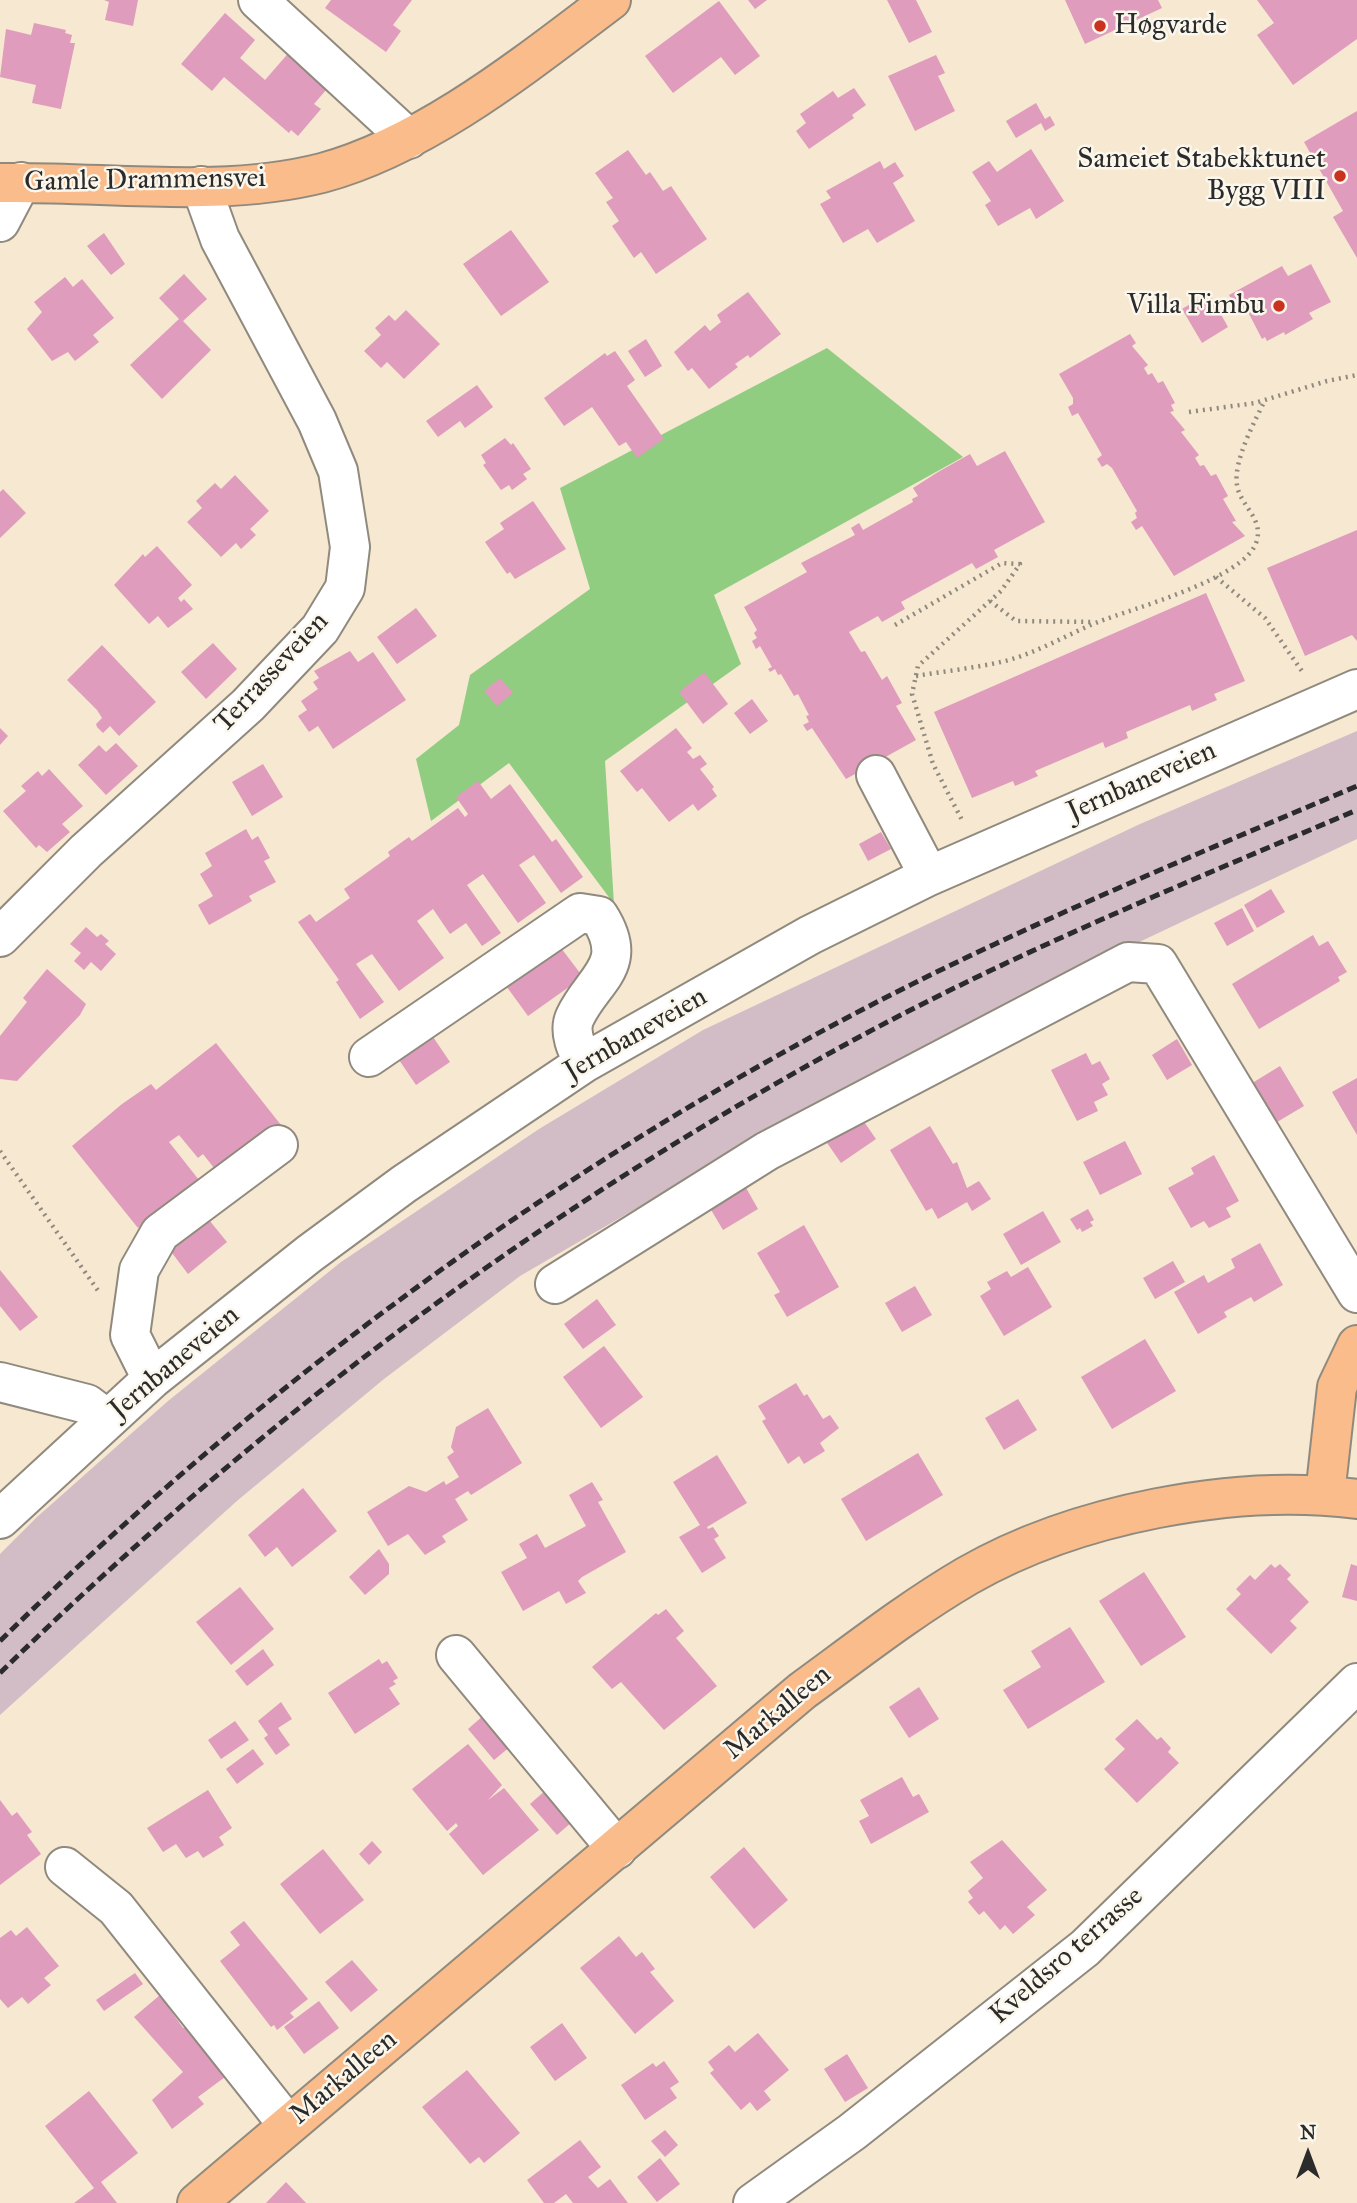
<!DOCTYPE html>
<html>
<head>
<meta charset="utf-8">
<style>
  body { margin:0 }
  #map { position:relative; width:1357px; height:2203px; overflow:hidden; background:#f6e8d1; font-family:"IM FELL Great Primer",serif }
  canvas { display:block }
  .north { position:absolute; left:1273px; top:2119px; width:70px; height:70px; -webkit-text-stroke:5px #fbf7ec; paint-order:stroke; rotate:0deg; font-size:19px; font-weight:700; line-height:28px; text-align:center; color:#2b2b2b }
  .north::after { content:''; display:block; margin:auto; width:24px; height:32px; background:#2b2b2b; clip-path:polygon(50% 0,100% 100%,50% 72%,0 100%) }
</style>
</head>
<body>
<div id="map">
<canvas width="1357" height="2203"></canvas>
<div class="north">N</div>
</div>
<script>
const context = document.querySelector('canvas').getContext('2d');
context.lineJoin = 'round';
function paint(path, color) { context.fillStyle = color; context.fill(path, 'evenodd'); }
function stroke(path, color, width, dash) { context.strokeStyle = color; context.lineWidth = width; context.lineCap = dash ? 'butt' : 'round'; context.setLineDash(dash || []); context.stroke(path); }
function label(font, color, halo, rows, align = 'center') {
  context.font = font + ' "IM FELL Great Primer",serif'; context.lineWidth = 5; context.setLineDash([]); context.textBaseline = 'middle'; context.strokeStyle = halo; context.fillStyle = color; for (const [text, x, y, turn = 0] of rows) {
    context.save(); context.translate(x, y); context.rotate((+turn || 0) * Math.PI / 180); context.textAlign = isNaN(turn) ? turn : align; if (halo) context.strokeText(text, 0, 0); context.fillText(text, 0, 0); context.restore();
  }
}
paint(new Path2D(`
  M1357,731V839L1097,962L692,1176L520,1276L384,1379L238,1500L0,1715V1554L37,1517L168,1401L341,1262L539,1129L703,1030L1140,824Z`), '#d2bdc7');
paint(new Path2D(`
  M827,348L963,457L714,595L741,664L605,761L614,904L509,763L431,821L416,759L459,725L470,675L590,589L560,488Z`), '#91cd81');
paint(new Path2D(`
  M104,0H138L133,26L105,20L109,2Z
  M331,0H412L393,25L401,31L386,52L325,8Z
  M748,0H767L755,9Z
  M887,0H916L932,32L909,43Z
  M1065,0H1158L1162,8L1085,44Z
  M1257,0H1357V39L1293,85L1257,35L1274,23Z
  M719,1L760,56L735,75L721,57L673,93L645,56Z
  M225,13L255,40L240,58L265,80L292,49L332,83L314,104L321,109L298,136L291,130L289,133L224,77L212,91L181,64Z
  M34,23L66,30L65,33L72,35L70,43H75L61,109L32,103L36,85L0,77L6,29L31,35Z
  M936,55L945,73L938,76L955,111L915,131L888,76Z
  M854,88L866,105L852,115L854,118L809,149L796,131L806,123L800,114L833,91L838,98Z
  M1036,103L1045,119L1050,116L1055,125L1045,131L1041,123L1016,138L1006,121Z
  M1357,111V258L1333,217L1343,211L1304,142Z
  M1031,149L1064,201L1036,219L1030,208L998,226L985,205L991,201L972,172L989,161L997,172Z
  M628,150L646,175L650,172L663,191L671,186L707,239L656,274L641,252L634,258L612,226L619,221L606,202L613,198L595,173Z
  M880,161L884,169L895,162L904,176L893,183L915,221L877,243L868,229L843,243L820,204L831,198L826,191Z
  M511,230L549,282L501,316L463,264Z
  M104,233L125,264L111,275L87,246Z
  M1311,264L1331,302L1309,313L1313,319L1285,335L1284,332L1267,341L1265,337L1262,339L1247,310L1239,314L1229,295L1282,266L1288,276Z
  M184,274L207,299L183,321L211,350L162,399L130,365L179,319L159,298Z
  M65,277L73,287L82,279L114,318L93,335L99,342L75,361L68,352L52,361L27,329L42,312L34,302Z
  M748,292L781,334L750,358L748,355L735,364L738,367L709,389L692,368L688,371L674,352L705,325L710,331L721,322L717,315Z
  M1209,293L1228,327L1202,343L1182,309Z
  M406,310L440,344L404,379L387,362L381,368L364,351L381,335L375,328L389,315L395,321Z
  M1130,334L1136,343L1132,346L1148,365L1144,368L1148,375L1152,373L1158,383L1163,381L1175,403L1171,405L1174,411L1170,412L1185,430L1181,432L1199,455L1195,458L1200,466L1204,465L1211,476L1216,474L1228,496L1223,499L1236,521L1232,522L1245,536L1174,576L1142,526L1136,530L1131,522L1137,518L1135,513L1137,511L1112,468L1107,464L1102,467L1097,459L1102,455L1078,413L1072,416L1068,407L1073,404V398L1059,374Z
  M646,339L662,366L645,377L628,351Z
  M615,351L635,380L627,386L664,439L637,458L626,442L619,446L592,407L564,426L544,398L605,353L607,356Z
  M477,385L493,407L465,428L460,421L438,437L426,421Z
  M505,438L511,445L513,443L531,469L523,474L527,479L512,490L509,485L501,490L483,465L486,463L481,455Z
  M1005,451L1045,522L994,550L998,557L976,569L972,563L901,602L905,609L882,622L878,616L849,632L861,652L865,651L882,680L887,676L902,703L896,706L916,740L846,779L812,728L807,731L803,725L809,722L806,716L809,715L798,694L794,696L781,674L778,675L775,669L770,672L768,669L772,667L760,646L756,649L752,641L757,638L754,633L757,630L744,607L807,572L801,563L855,535L851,528L859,523L863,530L913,502L912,499L918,496L913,488L938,472L970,454L977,466Z
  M235,475L269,511L250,529L256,535L241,549L236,543L221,557L187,522L202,508L196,501L215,483L221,489Z
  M3,489L26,513L0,538V492Z
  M533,501L566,549L515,579L510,572L507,574L485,542L504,529L500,523Z
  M1357,530V641L1352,635L1305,656L1267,568Z
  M157,546L192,585L178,598L181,602L184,599L193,609L168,628L158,616L149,624L114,585L143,554L145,557Z
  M1206,593L1245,681L1214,694L1217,700L1192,711L1190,705L1126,732L1128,738L1105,748L1103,742L1035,771L1038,776L1015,786L1013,781L972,798L934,712Z
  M416,608L437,636L397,664L377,637Z
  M213,643L237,669L206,699L181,672Z
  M102,645L156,702L119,736L110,726L103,733L97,727L96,724L102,718L97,710L67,680Z
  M350,651L358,662L373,652L406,700L333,749L318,726L309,732L298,716L307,710L301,701L318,689L313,682L319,678L314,671Z
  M704,672L728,704L703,724L679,692Z
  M500,678L513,693L497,706L484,691Z
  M752,699L768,721L750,734L734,713Z
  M0,728L8,736L0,745Z
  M676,728L692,748L687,752L693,759L700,755L707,764L700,769L714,787L712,789L717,796L698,811L693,804L669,822L642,788L637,792L620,771Z
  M116,743L138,766L106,795L78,765L99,745L106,752Z
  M263,764L283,797L252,816L232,782Z
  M49,769L83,806L62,824L70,832L47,852L39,845L36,848L3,811L26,791L21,786L38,771L42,776Z
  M478,781L491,799L510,784L552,842L556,839L583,877L561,893L534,855L519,865L546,903L518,923L483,874L467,885L501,933L482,946L466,923L450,934L433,909L417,921L444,958L399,991L372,954L356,964L384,1002L360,1019L336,982L339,980L298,922L310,914L316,922L350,898L344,889L390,856L388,852L409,837L412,841L458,808L465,817L468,814L456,797Z
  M246,829L252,840L258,836L270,858L264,861L276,882L249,896L252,901L209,925L198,905L213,896L200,874L212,866L205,853Z
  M881,832L891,849L868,861L859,844Z
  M1271,889L1285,912L1257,928L1244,905Z
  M1242,908L1254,931L1227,946L1214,923Z
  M86,927L97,937L101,934L109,941L105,944L116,954L101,971L91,962L84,970L74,961L81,953L70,944Z
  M1313,935L1319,946L1328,941L1347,972L1338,977L1340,981L1259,1029L1232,984Z
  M558,944L583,977L528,1016L504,983Z
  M47,969L86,1004L80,1015L17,1081L0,1079V1036L27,1002L23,998Z
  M427,1028L450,1062L416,1085L393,1051Z
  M1177,1039L1192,1065L1167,1080L1152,1055Z
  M216,1043L281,1125L218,1173L203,1154L198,1158L179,1135L169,1142L199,1180L138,1228L72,1146L122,1104L151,1084L156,1090Z
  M1086,1053L1092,1065L1100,1061L1110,1079L1102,1084L1108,1095L1094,1102L1098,1111L1077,1121L1051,1070Z
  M1280,1066L1304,1106L1272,1125L1249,1085Z
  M1357,1078V1135L1332,1092Z
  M860,1116L876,1139L841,1163L825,1140Z
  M930,1126L953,1164L957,1162L967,1188L979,1181L991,1199L972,1211L967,1202L938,1219L932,1208L926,1211L890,1150Z
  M1125,1141L1142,1174L1100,1195L1083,1162Z
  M1214,1155L1239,1201L1226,1208L1231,1217L1209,1228L1204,1221L1191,1228L1168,1188L1194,1174L1191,1168Z
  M745,1186L758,1209L723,1230L710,1208Z
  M1088,1209L1094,1220L1090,1222L1093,1226L1082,1232L1080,1228L1077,1230L1070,1219Z
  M1043,1211L1061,1242L1021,1265L1003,1234Z
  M205,1215L227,1242L188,1274L166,1245Z
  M804,1225L839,1287L787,1317L774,1295L780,1292L757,1253Z
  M1260,1243L1283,1285L1254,1302L1251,1297L1224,1312L1227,1317L1198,1334L1174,1292L1204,1275L1208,1283L1235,1268L1231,1259Z
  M1173,1261L1185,1282L1155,1299L1143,1278Z
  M1028,1267L1052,1307L1004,1336L980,1296L991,1289L987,1282L1007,1271L1011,1277Z
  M0,1270L38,1317L20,1331L0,1306Z
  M915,1286L932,1315L902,1332L885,1303Z
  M597,1299L616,1325L583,1349L564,1324Z
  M1145,1339L1176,1391L1112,1429L1081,1377Z
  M604,1346L643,1397L601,1428L563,1377Z
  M796,1383L804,1396L807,1394L823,1419L830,1415L839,1428L820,1443L825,1451L804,1464L799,1456L788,1464L762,1421L766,1419L758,1406Z
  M1018,1399L1037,1430L1004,1450L985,1418Z
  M488,1408L522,1463L471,1495L468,1491L455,1499L468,1520L442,1536L446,1542L425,1555L408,1534L388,1546L367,1512L409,1486L426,1492L444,1481L446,1485L459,1477L447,1457L454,1452L451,1447L456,1427Z
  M918,1453L943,1495L866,1541L841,1499Z
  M717,1455L747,1503L707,1527L708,1529L713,1527L719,1536L714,1539L726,1558L702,1573L679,1537L700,1525L673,1482Z
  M592,1482L603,1500L598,1502L626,1552L582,1577L578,1581L586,1593L566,1604L559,1591L523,1611L501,1572L527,1558L519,1544L537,1534L545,1548L586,1526L569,1495Z
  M303,1488L337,1531L292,1567L277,1547L265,1557L248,1535Z
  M379,1549L389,1564V1574L365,1595L349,1577Z
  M1271,1564L1275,1568L1280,1564L1291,1575L1287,1579L1309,1602L1290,1621L1297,1628L1271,1654L1226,1609L1241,1594L1236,1589L1250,1575L1255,1580Z
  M1351,1564L1357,1566V1601L1342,1597Z
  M1144,1572L1186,1637L1141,1666L1099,1601Z
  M240,1587L274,1629L231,1665L196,1622Z
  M666,1609L684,1631L676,1638L717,1686L664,1730L621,1682L612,1689L592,1667L656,1613L658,1615Z
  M1070,1627L1105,1682L1028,1729L1003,1690L1041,1667L1031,1651Z
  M263,1649L274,1665L247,1686L235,1671Z
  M379,1659L382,1664L387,1661L398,1678L393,1681L396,1684L389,1688L400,1704L355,1734L328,1693Z
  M919,1687L939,1719L909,1738L889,1707Z
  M281,1702L292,1719L278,1728L290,1745L276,1755L264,1738L268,1735L258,1721Z
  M484,1715L511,1746L494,1760L468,1729Z
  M1137,1719L1157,1740L1161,1737L1171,1748L1168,1752L1179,1763L1137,1803L1104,1769L1125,1749L1115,1739Z
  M235,1721L249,1740L221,1759L208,1740Z
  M468,1744L502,1785L488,1800L504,1788L539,1830L483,1875L449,1834L458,1826L456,1823L447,1831L412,1789Z
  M253,1749L264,1764L237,1784L226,1769Z
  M902,1777L913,1797L919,1794L929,1812L871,1844L859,1821L869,1816L860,1800Z
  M208,1790L232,1828L219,1837L224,1845L203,1858L198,1851L186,1858L176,1844L163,1852L147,1828Z
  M546,1790L573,1821L557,1835L530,1804Z
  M0,1800L12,1816L17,1812L32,1832L27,1835L41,1854L0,1885Z
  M1002,1840L1047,1890L1027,1907L1035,1915L1013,1934L1005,1925L1000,1930L984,1911L979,1915L968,1902L973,1898L968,1891L983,1878L970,1862Z
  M372,1841L382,1852L369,1865L359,1854Z
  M744,1847L788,1900L754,1929L710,1877Z
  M323,1849L364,1900L320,1934L280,1884Z
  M244,1921L308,1999L290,2013L294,2017L277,2030L274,2025L271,2027L220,1961L240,1945L230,1932Z
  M27,1927L59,1966L44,1978L51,1985L28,2004L22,1997L8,2008L0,1999V1938L11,1930L16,1936Z
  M619,1936L636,1957L642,1952L655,1969L650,1972L674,2001L635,2034L580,1968Z
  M352,1960L378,1990L351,2012L325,1982Z
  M135,1973L143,1984L104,2011L96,2000Z
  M160,1995L183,2028L185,2027L225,2077L198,2097L204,2104L172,2129L152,2100L183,2072L134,2017Z
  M319,2001L339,2028L304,2054L284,2027Z
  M562,2023L587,2058L555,2081L530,2047Z
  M758,2033L789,2070L764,2091L771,2100L757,2111L750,2102L741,2110L710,2073L714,2070L708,2062L729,2045L735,2052Z
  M847,2054L868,2088L845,2102L824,2069Z
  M664,2061L679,2082L670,2088L677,2098L645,2120L621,2085L653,2063L656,2067Z
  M467,2070L520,2133L484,2163L479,2157L470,2164L422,2107Z
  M89,2091L138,2153L101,2182L117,2203H74L94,2188L45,2126Z
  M665,2130L678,2145L665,2157L651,2141Z
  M580,2140L601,2167L588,2177L598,2188L610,2179L628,2203H573L566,2194L554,2203H544L527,2180Z
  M660,2158L680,2184L657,2202L637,2177Z
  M286,2182L306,2203H266Z`), '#df9cbc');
const minor = new Path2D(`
  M258,0L409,139
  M0,222L21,182
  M876,775L929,876
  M0,937L86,851L248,705L320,629L345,588L350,547L338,471L317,421L220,239L201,186
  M369,1057L580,913L599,916C631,966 593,978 575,1017C568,1032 577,1050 584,1063
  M555,1284L767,1151L1128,962L1158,964L1357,1293
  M152,1379L130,1335L139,1270L160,1233L278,1145
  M0,1382L87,1404L107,1419
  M0,1519L152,1379L309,1254L404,1184L584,1063L810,935L929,876L1357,689
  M456,1655L617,1849
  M65,1867L116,1908L288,2125
  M753,2203L852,2132L1085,1948L1357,1683`);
const major = new Path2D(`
  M0,183C106,181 219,199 322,173C426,145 526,64 611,0
  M1325,1495L1337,1387L1357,1345
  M197,2203L802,1691C857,1651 909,1610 967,1576C1075,1514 1235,1483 1357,1499`);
stroke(minor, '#908a7e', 42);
stroke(major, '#908a7e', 42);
stroke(new Path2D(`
  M1189,412L1255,403L1327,381L1357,375
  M1216,577L1265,618L1304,674
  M990,601L1016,621L1095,622
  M895,625L1002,563L1020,564L1001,591L918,666L912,694L933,764L963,822
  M916,676C945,671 976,668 1005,661C1037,653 1068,634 1098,622C1134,608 1243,579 1256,543C1265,519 1240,506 1237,485C1233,461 1255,421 1265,400
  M0,1151L99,1292`), '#908a7e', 4.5, [2, 5]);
stroke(minor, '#fff', 38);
stroke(major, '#f9bc8a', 38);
stroke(new Path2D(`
  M0,1641C254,1392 540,1180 854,1014C1017,928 1188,858 1357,786
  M0,1673C261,1418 540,1210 861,1036C1021,950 1190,881 1357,810`), '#2b2b2b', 5, [10, 5]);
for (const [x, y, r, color] of [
  [1100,26,7,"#c8321e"],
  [1340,176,7,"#c8321e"],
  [1279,306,7,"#c8321e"]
]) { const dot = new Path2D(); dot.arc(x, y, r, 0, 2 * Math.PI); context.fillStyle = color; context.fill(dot); stroke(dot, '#fbf7ec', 2.5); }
label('28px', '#2b2b2b', '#fbf7ec', [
  ["Høgvarde",1114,26,"left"],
  ["Sameiet Stabekktunet",1326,160],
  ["Bygg VIII",1326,192],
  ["Villa Fimbu",1265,306]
], 'right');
label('28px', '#2b2b2b', '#fbf7ec', [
  ["Gamle Drammensvei",145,181,-1],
  ["Terrasseveien",272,673,-47],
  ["Jernbaneveien",1142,782,-24],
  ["Jernbaneveien",636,1035,-30],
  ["Jernbaneveien",175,1363,-40],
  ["Markalleen",778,1713,-40],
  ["Kveldsro terrasse",1067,1956,-41],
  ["Markalleen",344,2078,-40]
]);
</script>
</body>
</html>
